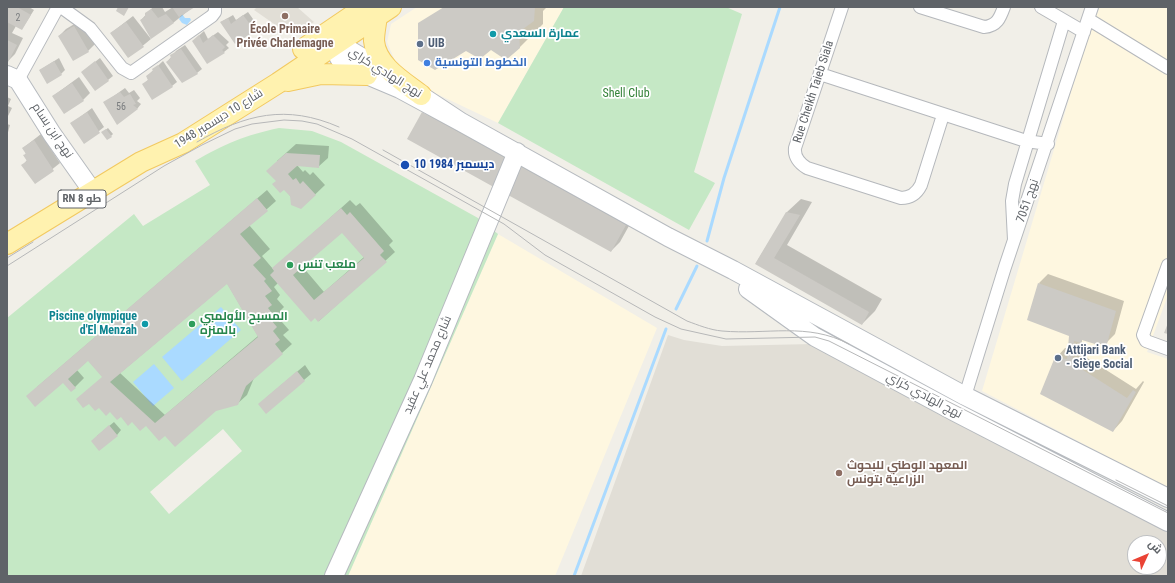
<!DOCTYPE html>
<html>
<head>
<meta charset="utf-8">
<style>
  body { margin:0 }
  #map { position:relative; width:1175px; height:583px; overflow:hidden; background:#f1efe8; font-family:"Roboto Condensed",Cairo,sans-serif }
  canvas { display:block }
  .frame { position:absolute; inset:0; border:8px solid #5f6368; pointer-events:none }
  .north { position:absolute; left:1127px; top:535px; width:40px; height:40px; box-sizing:border-box; background:#fff; border:1px solid #bfc1c3; border-radius:50%; rotate:46deg; font-size:11px; font-weight:700; line-height:16px; text-align:center; color:#5f6368 }
  .north::after { content:''; display:block; margin:auto; width:14px; height:18px; background:#ea4335; clip-path:polygon(50% 0,100% 100%,50% 72%,0 100%) }
</style>
</head>
<body>
<div id="map">
<canvas width="1175" height="583"></canvas>
<div class="frame"></div>
<div class="north">ش</div>
</div>
<script>
const context = document.querySelector('canvas').getContext('2d');
context.lineJoin = 'round';
function paint(path, color) { context.fillStyle = color; context.fill(path, 'evenodd'); }
function stroke(path, color, width, dash) { context.strokeStyle = color; context.lineWidth = width; context.lineCap = dash ? 'butt' : 'round'; context.setLineDash(dash || []); context.stroke(path); }
function label(font, color, halo, rows, align = 'center') {
  context.font = font + ' "Roboto Condensed",Cairo,sans-serif'; context.lineWidth = 3.5; context.setLineDash([]); context.textBaseline = 'middle'; context.strokeStyle = halo; context.fillStyle = color; for (const [text, x, y, turn = 0] of rows) {
    context.save(); context.translate(x, y); context.rotate((+turn || 0) * Math.PI / 180); context.textAlign = isNaN(turn) ? turn : align; if (halo) context.strokeText(text, 0, 0); context.fillText(text, 0, 0); context.restore();
  }
}
paint(new Path2D(`
  M417,7H564L498,123L422,87L395,61L387,42L391,24Z
  M1100,7H1168V295L1147,352L1168,359V488L982,391L1086,42Z
  M498,234L657,328L555,576H348Z`), '#fef7e0');
paint(new Path2D(`
  M257,7H297L314,22L290,35L254,10Z
  M668,335L684,340L722,346L813,344L1168,528V576H581ZM1135,543H1159V567H1135Z`), '#e1ded6');
paint(new Path2D(`
  M564,7H726L742,14L694,172L715,183L689,230L498,123Z
  M279,128L312,131L341,142L478,218L498,234L348,576H7V318L134,214L143,226L210,185L195,161C224,144 246,135 279,128ZM223,429L242,451L169,514L150,492Z`), '#c5e8c5');
paint(new Path2D(`
  M182,14L185,18H190L191,20L187,25L182,23L179,19Z
  M221,307L241,330L182,381L162,357Z
  M154,364L174,388L153,406L133,382Z`), '#aadaff');
paint(new Path2D(`
  M7,7H29L34,10L22,29L16,26L12,33L23,38L15,54L8,61Z
  M153,7H162L165,12L173,7H193L173,23L141,20Z
  M445,7H547L543,11V24L519,48Z
  M248,12L258,26L254,30L221,22L233,15L236,20Z
  M133,16L151,39L129,57L111,33Z
  M81,20L95,44L88,51L59,36L66,29Z
  M204,31L208,39L218,32L229,42L226,45L229,48L224,52L207,62L193,41Z
  M185,45L202,69L197,73L167,62L176,51Z
  M59,58L65,70L61,74L40,70Z
  M100,58L113,76L108,80L82,72Z
  M163,61L177,82L172,86L144,84L148,80L147,76Z
  M79,77L90,93L83,100L53,96Z
  M125,88L129,93L134,90L140,98L137,101L141,104L137,109L104,103Z
  M7,97L11,99L8,106L12,108L7,118Z
  M432,103L635,215L620,242L611,251L423,112Z
  M92,108L104,127L84,143L72,123Z
  M7,124L10,125L7,136Z
  M108,128L113,134L111,136L104,131Z
  M41,134L60,163L35,183L23,165L27,160L24,156L26,153L23,148Z
  M296,144L329,146L328,158L318,167L297,165L303,172L305,170L310,175L313,172L325,185L301,208L277,181V161Z
  M267,190L276,201L249,225L270,249L262,256L273,269L350,200L356,206L360,203L393,241L389,245L395,252L319,321L278,283L274,287L280,295L277,299L284,307L280,311L286,317L282,322L289,330L283,335L292,344L254,378L247,395L237,404L216,410L165,435L146,425L132,421L110,411L103,377L88,360L77,370L84,378L75,387L63,382L37,387ZM343,231L364,257L324,292L302,266ZM227,283L258,336L165,415L120,373Z
  M801,199L812,202L787,245L882,299L875,311L862,324L756,263L787,212Z
  M1048,274L1124,301L1115,334L1106,343L1082,339L1081,354L1136,389L1143,381L1144,382L1122,421L1113,431L1056,358L1065,348L1069,349L1070,336L1039,283Z
  M305,365L311,374L266,412V398Z
  M114,422L121,430L117,435L97,436Z`), '#0003');
stroke(new Path2D(`
  M707,241L724,178L780,7
  M676,309L697,266
  M574,576L666,329`), '#aadaff', 3);
paint(new Path2D(`
  M7,7H17L31,15L22,30L7,22Z
  M118,7H129L124,16L116,11Z
  M172,7H195L179,17Z
  M444,7H535L534,21L519,32L520,48L506,60L491,50L480,59L466,51L435,70L418,60V23Z
  M151,9L158,18L166,14L174,23L151,39L140,20L145,17V13Z
  M243,15L255,31L235,44L220,22L228,18L231,24Z
  M126,22L144,47L128,58L110,33Z
  M74,26L89,52L73,61L58,36Z
  M199,35L203,43L213,35L225,47L222,50L225,53L207,64L192,41Z
  M7,40L17,45L7,64Z
  M181,49L198,74L182,83L166,62L171,58L170,55Z
  M54,61L62,75L47,84L39,70Z
  M95,61L109,81L95,91L81,72Z
  M158,65L173,87L152,100L142,84L148,80L146,76L153,71L152,69Z
  M72,83L84,101L64,114L52,96Z
  M120,92L124,97L130,94L136,104L133,105L138,109L117,125L103,102Z
  M87,112L100,133L84,144L70,123Z
  M422,112L626,225L611,252L407,139Z
  M106,129L112,137L107,140L101,132Z
  M34,140L54,171L35,184L21,165L27,161L23,155L26,154L22,148Z
  M286,153L320,155L319,168L297,166L288,174L293,180L296,178L300,184L303,181L316,195L301,209L291,205L290,196L284,190L280,193L272,184L276,181L266,171Z
  M257,198L268,211L240,234L261,258L253,265L266,279L264,281L272,291L265,296L272,305L268,308L275,317L271,320L277,327L273,331L280,340L275,344L283,354L246,386L238,405L216,411L175,447L165,436L159,441L146,426L140,431L132,422L128,426L121,417L117,420L110,412L106,416L99,408L95,411L89,404L83,408L76,399L102,377L88,361L68,379L76,388L71,392L63,383L35,407L26,396ZM227,284L258,337L155,423L110,382Z
  M341,208L347,215L350,212L384,251L380,255L387,262L318,322L315,318L311,322L270,275L274,271L272,268ZM342,233L364,258L314,300L293,275Z
  M786,212L800,215L774,258L869,312L862,325L755,264Z
  M1038,283L1116,311L1107,344H1095L1082,340L1081,343L1074,341L1072,363L1127,398L1133,390L1136,392L1113,432L1040,394L1055,357L1067,359L1069,336L1027,320Z
  M1168,323V334L1164,333Z
  M297,371L305,381L266,414L258,404Z
  M109,425L118,436L99,451L91,441Z`), '#cccac5');
const street = new Path2D(`
  M61,7L90,28L122,68L131,73L212,16L215,12V7
  M842,7L795,148C794,157 799,163 807,168L901,198C910,198 917,193 921,185L943,115
  M920,7L984,27C997,26 1000,18 1004,7
  M1041,7L1084,32
  M1088,19L1168,68
  M820,74L1026,141L1048,144
  M18,80L58,7
  M1014,240L1012,201L1015,184L1064,21
  M1168,265L1143,335L1146,341L1168,349
  M965,396L1005,267L1092,7`);
const secondary = new Path2D(`
  M7,75L18,80L52,134L93,192
  M461,122L378,67L338,43L336,51L339,58L355,70L400,89L461,122L668,237L733,270L965,396L1168,498
  M748,289L815,337L955,412L1168,522
  M334,576L423,380L517,152`);
const primary = new Path2D(`
  M377,16C376,24 374,33 374,41C376,66 404,82 421,95
  M303,49L365,7
  M288,81L321,74L367,75
  M7,244L141,162L183,143L278,83L391,7`);
stroke(street, '#b5b8bc', 14);
stroke(secondary, '#b6babf', 20);
stroke(primary, '#f2c960', 22);
stroke(street, '#fff', 12);
stroke(secondary, '#fff', 18);
stroke(primary, '#fff2af', 20);
stroke(new Path2D(`
  M197,142C246,114 286,104 339,127
  M383,150L687,321C698,325 710,330 722,331C767,335 807,322 849,344
  M7,258L33,242
  M7,266L164,166L202,145L235,129L252,124L284,120L302,121L317,124L352,139L504,224L545,255L655,317L681,329L726,339L815,337L829,341L1168,513
  M1116,480L1168,506`), '#b6b7b8', 1);
for (const [x, y, r, color] of [
  [285,16,4,"#8d6e63"],
  [493,34,4,"#0f9aa8"],
  [420,44,4,"#5c6f8a"],
  [427,63,4,"#3f7fe0"],
  [405,165,5,"#1a4fb4"],
  [290,265,4,"#2e9e5b"],
  [145,324,4,"#0f9aa8"],
  [192,324,4,"#2e9e5b"],
  [1058,358,4,"#5c6f8a"],
  [839,473,4,"#8d6e63"]
]) { const dot = new Path2D(); dot.arc(x, y, r, 0, 2 * Math.PI); context.fillStyle = color; context.fill(dot); stroke(dot, '#fff', 1.5); }
label('10px', '#7a7d7f', null, [
  ["2",18,18],
  ["56",121,107]
]);
for (const [x, y, w] of [
  [82,199,48]
]) { const box = new Path2D(); box.roundRect(x - w / 2, y - 9, w, 18, 3); context.fillStyle = '#fff'; context.fill(box); stroke(box, '#5f6368', 1); }
label('bold 11px', '#5f6368', null, [
  ["RN 8 طو",82,199]
]);
label('bold 12px', '#785e54', '#fff', [
  ["École Primaire",285,30],
  ["Privée Charlemagne",285,44],
  ["المعهد الوطني للبحوث",847,466,"left"],
  ["الزراعية بتونس",847,480,"left"]
]);
label('bold 12px', '#0d838f', '#fff', [
  ["عمارة السعدي",501,34],
  ["Piscine olympique",137,317,"right"],
  ["d'El Menzah",137,331,"right"]
], 'left');
label('bold 12px', '#4e5e75', '#fff', [
  ["UIB",428,44],
  ["Attijari Bank",1066,351],
  ["- Siège Social",1066,365]
], 'left');
label('bold 12px', '#366cbe', '#fff', [
  ["الخطوط التونسية",435,63]
], 'left');
label('12px', '#5f6368', '#fff', [
  ["نهج الهادي كراي",385,73,32],
  ["Rue Cheikh Taieb Siala",814,92,-72],
  ["شارع 10 ديسمبر 1948",219,119,-32],
  ["نهج ابن بسام",52,131,56],
  ["نهج 7051",1028,201,-71],
  ["شارع محمد علي عقيد",428,365,-67],
  ["نهج الهادي كراي",924,396,28]
]);
label('12px', '#348238', '#fff', [
  ["Shell Club",626,94]
]);
label('bold 12px', '#164399', '#fff', [
  ["10 ديسمبر 1984",414,165]
], 'left');
label('bold 12px', '#27864d', '#fff', [
  ["ملعب تنس",298,265],
  ["المسبح الأولمبي",200,317],
  ["بالمنزه",200,331]
], 'left');
</script>
</body>
</html>
